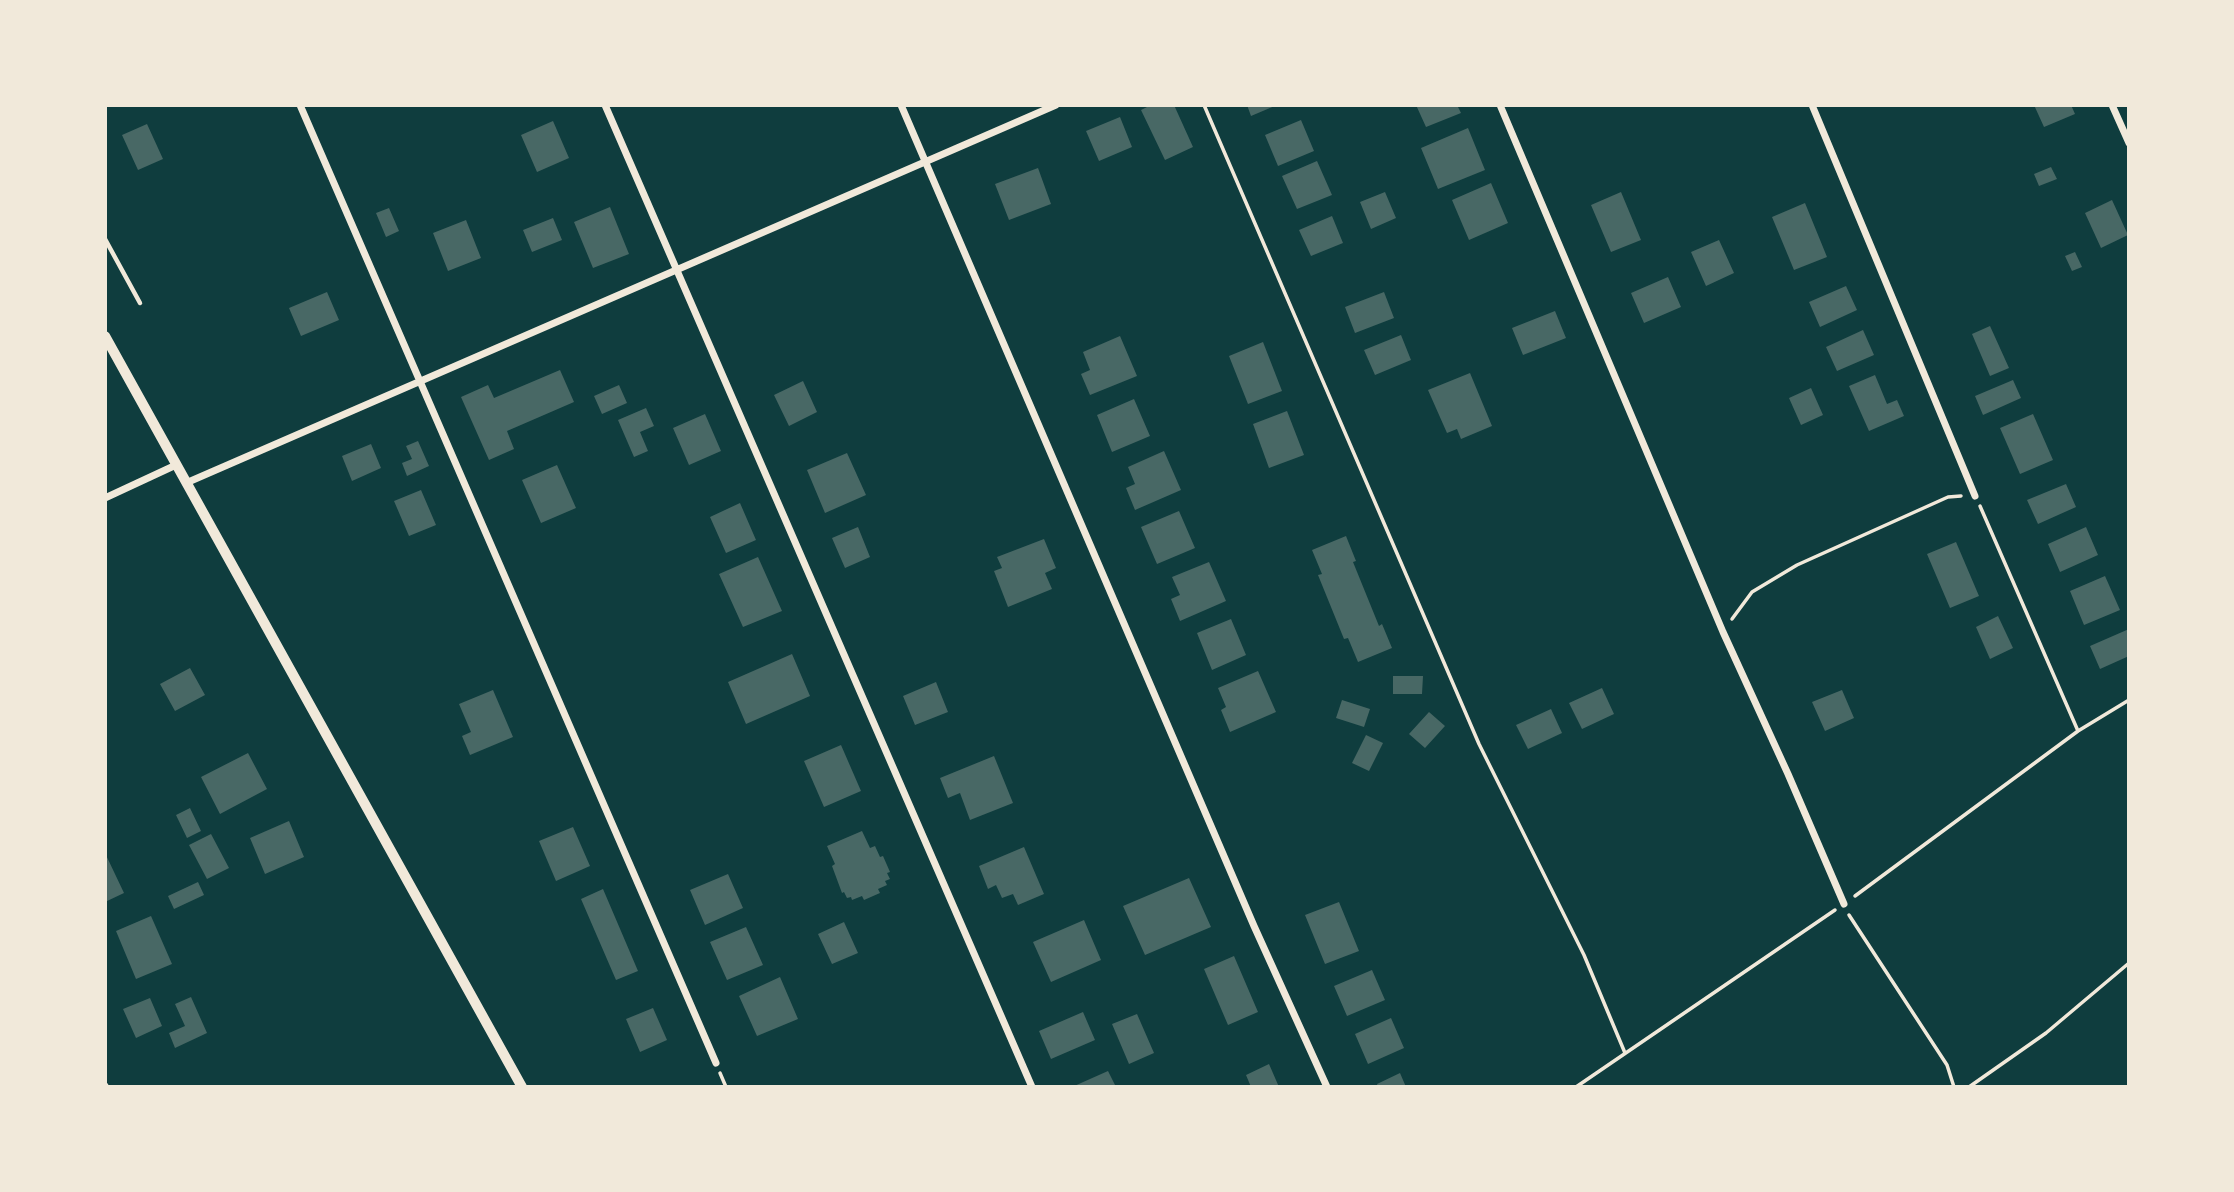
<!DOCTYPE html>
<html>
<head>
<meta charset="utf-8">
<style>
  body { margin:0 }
  #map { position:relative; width:2234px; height:1192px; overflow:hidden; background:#0f3d3e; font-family:Overpass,sans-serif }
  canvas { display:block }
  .frame { position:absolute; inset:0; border:107px solid #f1e9da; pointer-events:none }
</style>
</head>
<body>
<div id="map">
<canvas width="2234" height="1192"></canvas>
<div class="frame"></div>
</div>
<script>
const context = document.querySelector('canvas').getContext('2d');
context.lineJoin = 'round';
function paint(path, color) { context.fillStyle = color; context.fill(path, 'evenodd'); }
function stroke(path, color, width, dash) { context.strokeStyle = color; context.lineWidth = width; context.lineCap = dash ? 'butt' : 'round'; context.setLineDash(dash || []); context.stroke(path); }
paint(new Path2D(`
  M1151,105H1174L1193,147L1165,160L1141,110Z
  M1247,105H1277L1251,116Z
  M1416,105H1457L1461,113L1426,127Z
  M2034,105H2071L2075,114L2044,127Z
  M1120,117L1132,147L1099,161L1086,131Z
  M1301,120L1314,151L1278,166L1265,135Z
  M553,121L569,158L537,172L521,135Z
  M147,124L163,159L138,170L122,135Z
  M1468,128L1485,170L1438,189L1421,148Z
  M1317,161L1332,195L1297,209L1282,176Z
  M2051,167L2057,179L2039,186L2034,174Z
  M1038,168L1051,204L1009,220L995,184Z
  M1491,183L1508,223L1469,240L1452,200Z
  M1385,192L1396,218L1371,229L1360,202Z
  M1621,192L1641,240L1611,252L1591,205Z
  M2112,200L2128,235L2101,248L2085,213Z
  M1805,203L1827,257L1794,270L1772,217Z
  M610,207L629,254L593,268L574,222Z
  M389,208L399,231L386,237L376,213Z
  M1332,216L1343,243L1311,256L1299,230Z
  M553,218L562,240L532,252L523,230Z
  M466,220L481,258L448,271L433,233Z
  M1719,240L1734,273L1706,286L1691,252Z
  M2075,252L2082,267L2072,271L2065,256Z
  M1668,277L1681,307L1644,323L1631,293Z
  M1846,286L1857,310L1820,327L1809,302Z
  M327,292L339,320L301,336L289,308Z
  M1384,292L1394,318L1355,333L1345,307Z
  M1555,311L1566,338L1523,355L1512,328Z
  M1990,326L2009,368L1990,376L1972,334Z
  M1863,330L1874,355L1837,371L1826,347Z
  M1401,335L1411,360L1375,375L1364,350Z
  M1120,336L1137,376L1090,395L1081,374L1090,370L1083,352Z
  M1263,342L1282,391L1248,404L1229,356Z
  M560,370L574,402L507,431L514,449L489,460L461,397L488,385L494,398Z
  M1470,373L1492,426L1461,439L1457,429L1447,433L1428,390Z
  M1875,375L1887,404L1897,400L1904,416L1869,431L1849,386Z
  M2013,380L2021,398L1983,415L1975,396Z
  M803,381L817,412L789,426L774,395Z
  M619,385L627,403L602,414L594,396Z
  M1811,388L1823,415L1801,425L1789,398Z
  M1134,399L1150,436L1112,452L1097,415Z
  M646,408L654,426L640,432L648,451L634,457L618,420Z
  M1287,411L1304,455L1269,468L1253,424Z
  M705,414L721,451L689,465L673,428Z
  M2033,414L2053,460L2020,474L2000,428Z
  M418,441L429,466L407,476L402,463L412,459L406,446Z
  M371,444L381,468L352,481L342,456Z
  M1164,451L1181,490L1135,510L1126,488L1135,484L1128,467Z
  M847,453L866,495L825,513L807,470Z
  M557,465L576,508L541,523L522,480Z
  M2066,484L2076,507L2038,524L2027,500Z
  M421,490L436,525L409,536L394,501Z
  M740,503L756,540L726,553L710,517Z
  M1179,511L1195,548L1157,564L1141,527Z
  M858,527L870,557L845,568L832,538Z
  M2086,527L2098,555L2060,572L2048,544Z
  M1346,536L1356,561L1353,562L1379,626L1382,624L1392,648L1358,662L1348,638L1344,639L1318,575L1322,574L1312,550Z
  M1044,539L1056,568L1045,573L1052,589L1008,607L994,571L1002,568L997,557Z
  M1956,542L1979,596L1950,608L1927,554Z
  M758,557L782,611L743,627L719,574Z
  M1209,562L1226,601L1180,621L1171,599L1180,595L1172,577Z
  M2105,576L2120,610L2084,625L2070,591Z
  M1998,616L2013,648L1990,659L1976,627Z
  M1231,619L1246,655L1212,670L1197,633Z
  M2129,629V656L2100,669L2090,646Z
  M792,654L810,696L746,724L728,682Z
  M190,668L205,695L175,711L160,684Z
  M1258,671L1276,712L1230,732L1221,710L1226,707L1218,688Z
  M1393,676H1423L1422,694H1393Z
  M936,682L948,712L915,725L903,696Z
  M1602,688L1614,714L1582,729L1569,703Z
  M493,690L513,737L470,755L462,736L471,732L459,704Z
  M1842,690L1854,718L1825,731L1812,702Z
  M1342,700L1370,709L1364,727L1336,718Z
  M1551,709L1562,733L1528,749L1516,725Z
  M1429,712L1445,726L1425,748L1409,734Z
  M1366,735L1383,743L1369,771L1352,763Z
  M841,745L861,791L824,807L804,761Z
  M248,753L267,789L220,814L201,777Z
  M994,756L1013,803L970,820L960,793L948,798L940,778Z
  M190,808L201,831L187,838L176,815Z
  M289,821L304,857L265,874L250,838Z
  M573,827L590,866L556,881L539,841Z
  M862,831L870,848L875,846L880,857L883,856L890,872L887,873L890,879L885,881L887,885L878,889L880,893L864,900L862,896L852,900L851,897L847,898L844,892L842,893L832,866L835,864L827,846Z
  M211,834L229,868L207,879L189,845Z
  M1024,847L1044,894L1018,905L1013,894L1002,898L996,885L988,889L979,866Z
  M105,853L124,893L105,902Z
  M728,874L743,908L705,925L690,890Z
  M1189,878L1211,927L1145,955L1123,906Z
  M198,882L204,895L174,909L168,896Z
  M603,889L638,971L616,980L581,899Z
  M1339,902L1359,951L1325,964L1305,915Z
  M151,916L172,964L136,979L116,931Z
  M1084,920L1101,960L1051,982L1033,942Z
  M844,922L858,953L832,964L818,934Z
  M746,927L763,965L727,980L710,942Z
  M1234,956L1258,1012L1228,1025L1204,969Z
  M1372,970L1385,1000L1347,1016L1334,986Z
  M780,977L798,1019L757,1036L739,996Z
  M191,997L207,1033L175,1048L169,1033L185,1026L175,1004Z
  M150,998L162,1026L136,1038L123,1009Z
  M653,1008L667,1040L640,1052L626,1019Z
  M1083,1012L1095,1040L1051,1059L1039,1031Z
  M1137,1014L1154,1053L1129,1064L1112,1024Z
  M1391,1018L1404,1048L1368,1064L1355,1034Z
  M1269,1064L1279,1087H1251L1246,1075Z
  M1108,1071L1116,1087H1072Z
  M1400,1073L1406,1087H1378L1377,1084Z`), '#486865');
stroke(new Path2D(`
  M1204,105L1479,744L1584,955L1625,1053
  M1980,506L2078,731L2129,700
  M1732,619L1752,592L1797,565L1948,497L1961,496
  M1855,896L2078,731
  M1849,915L1947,1065L1954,1087
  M720,1073L726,1087
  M1576,1087L1835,910
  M1969,1087L2046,1033L2129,963`), '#f1e9da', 3.5);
stroke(new Path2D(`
  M105,239L140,303`), '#f1e9da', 4.5);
stroke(new Path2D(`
  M300,105L716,1063
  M605,105L1032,1087
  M901,105L1254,926L1327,1087
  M1500,105L1723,632L1788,774L1844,904
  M1812,105L1975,496
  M2112,105L2129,143
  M186,483L1056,105
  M105,498L176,465
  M105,1086V1087`), '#f1e9da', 7);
stroke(new Path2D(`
  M105,336L522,1087`), '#f1e9da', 10);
</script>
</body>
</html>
